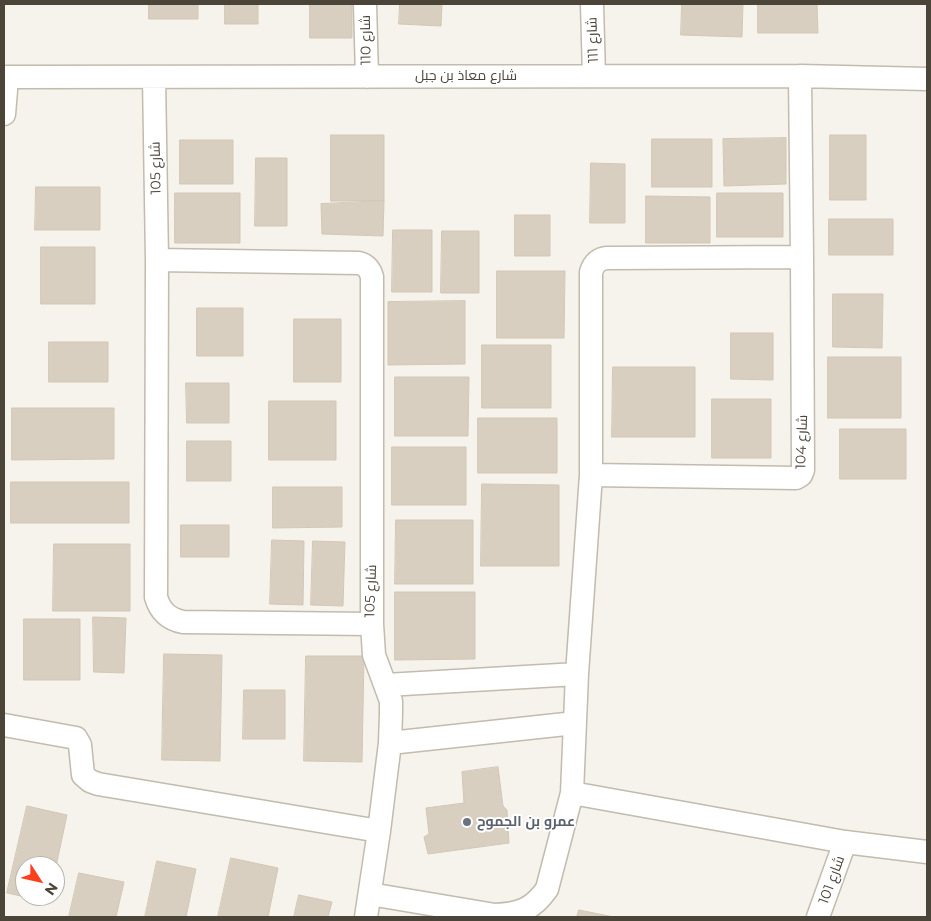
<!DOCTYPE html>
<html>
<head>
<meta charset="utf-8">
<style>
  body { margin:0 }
  #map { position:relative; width:931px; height:921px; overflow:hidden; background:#f6f3ec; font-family:Montserrat,sans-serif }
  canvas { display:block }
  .frame { position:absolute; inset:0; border:5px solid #4b4439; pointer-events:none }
  .north { position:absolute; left:15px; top:856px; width:50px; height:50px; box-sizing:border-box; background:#fff; border:1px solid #b7b4b0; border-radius:50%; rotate:125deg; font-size:14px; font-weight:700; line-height:20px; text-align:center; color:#4b4439 }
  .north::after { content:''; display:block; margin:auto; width:18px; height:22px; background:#fc3f1d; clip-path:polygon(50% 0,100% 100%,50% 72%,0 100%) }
</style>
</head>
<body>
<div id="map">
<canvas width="931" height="921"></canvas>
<div class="frame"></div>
<div class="north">N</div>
</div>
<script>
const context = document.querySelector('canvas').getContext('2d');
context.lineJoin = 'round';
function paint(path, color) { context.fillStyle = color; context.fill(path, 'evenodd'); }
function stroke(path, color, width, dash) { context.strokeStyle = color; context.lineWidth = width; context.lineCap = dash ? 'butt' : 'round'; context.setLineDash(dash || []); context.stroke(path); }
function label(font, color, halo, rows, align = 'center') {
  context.font = font + ' Montserrat,Cairo,sans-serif'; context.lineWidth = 4; context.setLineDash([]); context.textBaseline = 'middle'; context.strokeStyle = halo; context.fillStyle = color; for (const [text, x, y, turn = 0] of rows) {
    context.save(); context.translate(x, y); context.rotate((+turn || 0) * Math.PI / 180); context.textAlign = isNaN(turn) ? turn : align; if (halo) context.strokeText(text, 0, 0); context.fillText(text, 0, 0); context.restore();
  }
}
const building = new Path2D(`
  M149,4H198V19H149Z
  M225,4H258V24H225Z
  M310,4H352V38H310Z
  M400,4H442L441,26L399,24Z
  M682,4H743L742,37L681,35Z
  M758,4H817L818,33H758Z
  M331,135H384V201H331Z
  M830,135H866V200H830Z
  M786,138V184L724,186L723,139Z
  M652,139H712V187H652Z
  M180,140H233V184H180Z
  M256,158H287V226H255Z
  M591,163L625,164V223H590Z
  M36,187H100V230H35Z
  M175,193H240V243H175Z
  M717,193H783V237H717Z
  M646,196L710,197V243H646Z
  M384,201L383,236L322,234L321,204Z
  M515,215H550V256H515Z
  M829,219H893V255H829Z
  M393,230H432V292H392Z
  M442,231H479V293H441Z
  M41,247H95V304H41Z
  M497,271H565L564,338H497Z
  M833,294H883L882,348L833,347Z
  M465,301V364L388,365V302Z
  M197,308H243V356H197Z
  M294,319H341V382H294Z
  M731,333H773V380L731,379Z
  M49,342H108V382H49Z
  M482,345H551V408H482Z
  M828,357H901V418H828Z
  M613,367H695V437H612Z
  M395,377H469L468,436H395Z
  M186,383H229V423H187Z
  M712,399H771V458H712Z
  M269,401H336V460H269Z
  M12,408H114V459L12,460Z
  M478,418H557V473H478Z
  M840,429H906V479H840Z
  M187,441H231V481H187Z
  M392,447H466V505H392Z
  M11,482H129V523H11Z
  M482,484L559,485V566H481Z
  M273,487H342V527L273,528Z
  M396,520H473V584H395Z
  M181,525H229V557H181Z
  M272,540L304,541L303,605L270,604Z
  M313,541L345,542L343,606L311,605Z
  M54,544H130V611H53Z
  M395,592H475V659L395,660Z
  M93,617L126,618L124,673L94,672Z
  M24,619H80V680H24Z
  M164,654L222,655L220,761L162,760Z
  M306,656H364L362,762L304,761Z
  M244,690H285V739H243Z
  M498,767L503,806L507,810L509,843L428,854L424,837L429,834L426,808L464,803L462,772Z
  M27,806L67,815L55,871V866H25V896H50L48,902L7,893Z
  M231,858L278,868L268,917H218Z
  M157,861L196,869L186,917H145Z
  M79,873L124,882L116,917H69Z
  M299,895L332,902L328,917H294Z
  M579,910L614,917H577Z`);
paint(building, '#d8cfc1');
stroke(building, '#d3c7b4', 1);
const minor = new Path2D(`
  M365,4L367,77
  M592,4L594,76
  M4,77L800,76L927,79
  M154,77L157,260L156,597C160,611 168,619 183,622L372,624
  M4,114L7,78
  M157,260L359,263C366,265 370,269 372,277V624L374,655L391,701V713L390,743L379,831L366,917
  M591,475L796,478L801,475L803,470L802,257L800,76
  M386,685L577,674
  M4,725L76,738L80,745L83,775L90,781L98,784L379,831
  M390,743L575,723
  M572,793L845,842L927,852
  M370,894L495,915C520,914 533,909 547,889L572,793L577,674L591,475V272C594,263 598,259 607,258L802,257
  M818,917L845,842`);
stroke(minor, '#c2bbae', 25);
stroke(minor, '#fff', 22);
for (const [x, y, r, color] of [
  [467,822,5,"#6b7280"]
]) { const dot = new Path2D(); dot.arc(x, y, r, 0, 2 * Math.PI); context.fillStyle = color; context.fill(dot); stroke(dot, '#fff', 2); }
label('14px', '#4b4439', '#fff', [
  ["شارع 110",366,40,-91],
  ["شارع 111",593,40,-92],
  ["شارع معاذ بن جبل",466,76],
  ["شارع 105",156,168,-91],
  ["شارع 104",802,442,-88],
  ["شارع 105",371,591,-88],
  ["شارع 101",832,880,-70]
]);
label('bold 14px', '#5b616d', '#fff', [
  ["عمرو بن الجموح",477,822]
], 'left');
</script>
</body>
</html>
